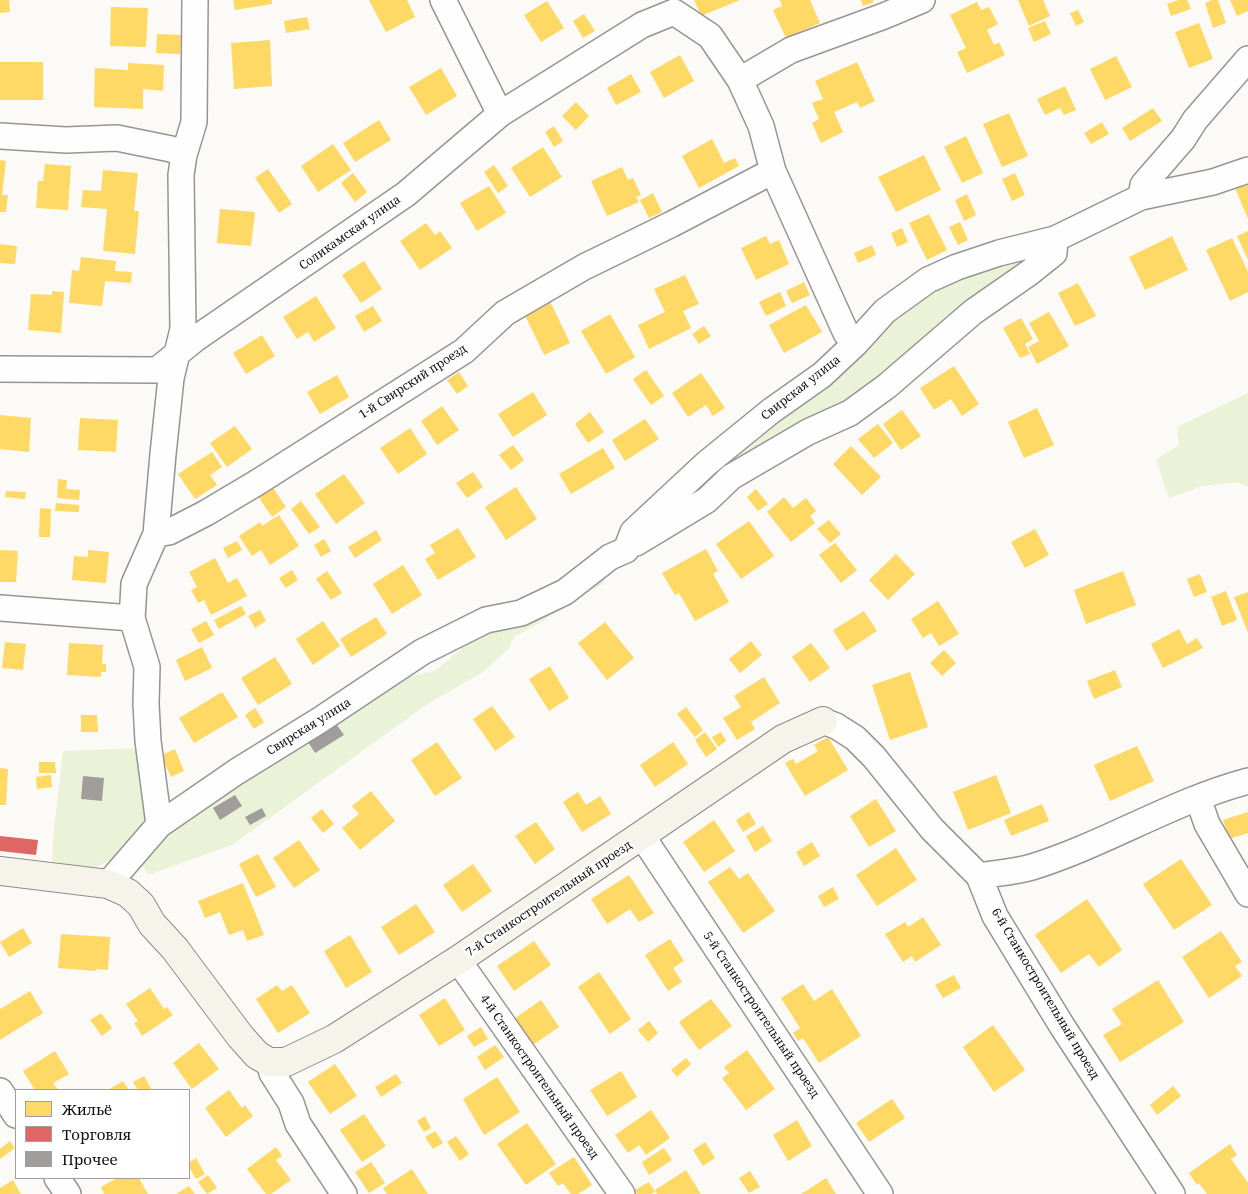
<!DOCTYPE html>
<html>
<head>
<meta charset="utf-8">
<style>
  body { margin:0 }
  #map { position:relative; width:1248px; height:1194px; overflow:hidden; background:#fcfaf7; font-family:"Noto Serif",serif }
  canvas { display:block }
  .legend { position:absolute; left:15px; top:1089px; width:175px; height:90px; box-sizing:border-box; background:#fff; border:1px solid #9f9f9f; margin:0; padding:6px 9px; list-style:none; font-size:15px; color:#101010 }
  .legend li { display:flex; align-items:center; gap:10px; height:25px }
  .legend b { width:25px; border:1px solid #9f9f9f }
</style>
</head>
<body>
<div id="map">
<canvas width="1248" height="1194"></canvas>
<ul class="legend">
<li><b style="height:14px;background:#ffd966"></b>Жильё</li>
<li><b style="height:14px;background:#e06666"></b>Торговля</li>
<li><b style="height:14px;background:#a09d9b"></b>Прочее</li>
</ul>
</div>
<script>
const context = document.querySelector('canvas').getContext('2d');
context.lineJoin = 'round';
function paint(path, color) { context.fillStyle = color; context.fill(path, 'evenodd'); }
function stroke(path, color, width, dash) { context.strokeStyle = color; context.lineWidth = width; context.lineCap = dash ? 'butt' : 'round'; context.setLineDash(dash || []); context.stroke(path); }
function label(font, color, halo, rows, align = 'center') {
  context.font = font + ' "Noto Serif",serif'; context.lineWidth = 5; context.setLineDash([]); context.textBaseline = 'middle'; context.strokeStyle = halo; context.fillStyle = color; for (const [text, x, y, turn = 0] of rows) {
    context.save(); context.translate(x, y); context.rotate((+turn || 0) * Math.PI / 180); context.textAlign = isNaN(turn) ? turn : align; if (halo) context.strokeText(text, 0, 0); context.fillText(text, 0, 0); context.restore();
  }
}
paint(new Path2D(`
  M1041,251L970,305L946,316L923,344L881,381L706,489L643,530L925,289Z
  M1248,393V487L1236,482L1202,486L1169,498L1156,459L1179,445L1177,427Z
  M612,566L603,584L577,598L540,623L514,637L509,648L483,672L429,703L232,845L148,875L141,863L142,854L179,826L398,680L436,670L460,650L469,639L496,629L517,627Z
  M142,748L150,821C130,845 114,867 80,869C71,870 61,867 52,866L53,839L63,751Z`), '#eaf2d7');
paint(new Path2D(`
  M0,0H9L10,12L0,13Z
  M233,0H272V4L235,10Z
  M369,0H407L415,17L386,32Z
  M694,0H740L701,16Z
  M780,0H810L820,23L786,38L773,10L782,6Z
  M861,0H873L874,2L863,6Z
  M1018,0H1043L1050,16L1029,26Z
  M1178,0H1187L1191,9L1171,16L1167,4Z
  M1212,0H1218L1226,23L1213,28L1205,3Z
  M1230,0H1248V11L1237,16Z
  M547,1L564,28L541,42L524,15Z
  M977,2L981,10L989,7L998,24L987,30L994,45L999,42L1005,55L967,73L957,52L966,48L950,15Z
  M111,7L148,8L146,47L110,46Z
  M1078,10L1084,22L1076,26L1070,13Z
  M584,14L595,31L583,38L573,21Z
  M307,17L310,29L286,33L284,21Z
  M1045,21L1051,34L1034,42L1028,28Z
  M1199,23L1213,59L1189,68L1175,32Z
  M157,34L181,35L180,54L156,53Z
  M270,40L272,86L234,89L231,43Z
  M680,55L694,81L664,98L650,72Z
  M1116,56L1132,87L1105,100L1090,69Z
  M0,62H43V100H0Z
  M857,62L875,101L860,108L857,102L834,112L843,132L821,143L812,123L819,119L812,103L823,99L815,81Z
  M128,63L164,65L163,91L143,89V109L94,107L95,68L128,70Z
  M441,68L457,96L426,115L409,87Z
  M631,74L641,92L616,105L607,88Z
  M1065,86L1076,110L1064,115L1060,108L1045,115L1037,99Z
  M576,102L589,116L576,130L562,116Z
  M1153,108L1162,121L1130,141L1122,128Z
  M1009,113L1028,156L1002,167L983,124Z
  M379,120L391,140L355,162L343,143Z
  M1102,122L1109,134L1091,144L1084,133Z
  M554,126L563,141L554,147L545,132Z
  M966,136L983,173L962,183L944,147Z
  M712,139L724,163L735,158L739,166L699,188L682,156Z
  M333,144L351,170L318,192L301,166Z
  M543,147L562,177L530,197L511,168Z
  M924,155L941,190L896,212L878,177Z
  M0,160L6,161L2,195H8L6,212H0Z
  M45,164L71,166L68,210L36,208L38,181H43Z
  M494,165L508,186L498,193L484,172Z
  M622,167L628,180L633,178L641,195L636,197L639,202L607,216L591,181Z
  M268,169L292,204L279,213L255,178Z
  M103,170L138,173L134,211H139L135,254L103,251L107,209L81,207L83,190L101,191Z
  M353,173L367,192L355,202L341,183Z
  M1015,173L1025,195L1012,201L1002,179Z
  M1248,183V219L1235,188Z
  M489,186L506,213L477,231L460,203Z
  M653,193L662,212L649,218L640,200Z
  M967,194L976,215L964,221L955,200Z
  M220,209L255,212L251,246L217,243Z
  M929,214L947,250L927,260L909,223Z
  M960,222L968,240L958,245L949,227Z
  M426,223L435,235L440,231L452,248L420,270L400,241Z
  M902,228L908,242L897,247L891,233Z
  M1248,231V260L1237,236Z
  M766,236L770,244L779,240L789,264L756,280L741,248Z
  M1172,236L1188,270L1145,290L1129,257Z
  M1232,238L1248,272V292L1230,301L1206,250Z
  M0,244L17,246L15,264L0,263Z
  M872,245L876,255L858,263L854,253Z
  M81,257L116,261L115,271L132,272L131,283L105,281L102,306L69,303L72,270L79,271Z
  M364,261L382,289L361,303L342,275Z
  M685,275L699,304L683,311L691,328L649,349L638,325L665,312L654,289Z
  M804,282L810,295L792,303L786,291Z
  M1078,283L1096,316L1075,326L1058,293Z
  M52,291L64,292L61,333L28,330L31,294L52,295Z
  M780,292L786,306L766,316L759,302Z
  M316,296L336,328L314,342L308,332L297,339L283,317Z
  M549,299L570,343L544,355L523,311Z
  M806,305L822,332L784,353L769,325Z
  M373,306L382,321L364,332L355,316Z
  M1049,312L1069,346L1037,364L1028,347L1039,341L1029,323Z
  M610,314L635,357L606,374L581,331Z
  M1021,318L1033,339L1025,344L1030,354L1020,358L1003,328Z
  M704,326L711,336L699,344L692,334Z
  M262,335L275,356L246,374L233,353Z
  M954,366L979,404L962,416L951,399L934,410L920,388Z
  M646,370L664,396L651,405L633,379Z
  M459,372L468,386L457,394L447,380Z
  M701,373L725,408L713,416L706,405L688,417L672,393Z
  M337,375L349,397L320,414L307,392Z
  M533,392L547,415L513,437L498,414Z
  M442,406L459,430L437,445L421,421Z
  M1037,408L1054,445L1024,458L1008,422Z
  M902,410L921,436L901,450L883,424Z
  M590,412L604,432L588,443L575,424Z
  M0,415L31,418L29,452L0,449Z
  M80,418L118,420L116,452L78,450Z
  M645,419L659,439L625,461L612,440Z
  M878,424L893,443L874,458L858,439Z
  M235,426L252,449L227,467L210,443Z
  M410,428L427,454L398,474L380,448Z
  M513,445L524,460L511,470L499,455Z
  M851,446L881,477L862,495L833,464Z
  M603,448L615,468L571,494L559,474Z
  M212,452L222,467L210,475L217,485L195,499L178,474Z
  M473,472L483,487L467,498L456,483Z
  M344,474L365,503L336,524L315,494Z
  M58,479L67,480L66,489L80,490L79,500L57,498Z
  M271,485L286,507L272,517L257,495Z
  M516,487L537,519L506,540L485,507Z
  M756,489L768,504L758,511L747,497Z
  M6,491L26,492L25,499L5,497Z
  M784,497L793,508L806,498L816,511L810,516L815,523L791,542L767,512Z
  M301,501L320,527L309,534L291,509Z
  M56,503L79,505V512L55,511Z
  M40,508L51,509L50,537H39Z
  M279,515L299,546L270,565L261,550L252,556L239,536L260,522L262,526Z
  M829,520L841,534L830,543L817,529Z
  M749,521L774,556L741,579L716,544Z
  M458,528L476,557L438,580L425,559L435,553L430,545Z
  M1035,529L1049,555L1025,568L1011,542Z
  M376,530L382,540L355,558L348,547Z
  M324,539L331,551L321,557L314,545Z
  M237,541L242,550L228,558L223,548Z
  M835,543L857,570L841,583L819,555Z
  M706,549L718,571L713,574L729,602L695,621L679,593L675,595L662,573Z
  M0,550L18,551L16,582H0Z
  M88,550L109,552L106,583L72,580L74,556L88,557Z
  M896,554L915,574L888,600L869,580Z
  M215,558L228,583L237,578L247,596L211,615L204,600L198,603L191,590L197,587L189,572Z
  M403,565L422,595L392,614L373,584Z
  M292,570L298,580L286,588L279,578Z
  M327,571L342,593L331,600L316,579Z
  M1123,571L1136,605L1086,624L1074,590Z
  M1200,574L1207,592L1194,597L1187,579Z
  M1226,591L1237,620L1222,626L1211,597Z
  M1248,592V633L1234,597Z
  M938,601L959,634L939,646L931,633L923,638L911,619Z
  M241,606L246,614L219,629L214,620Z
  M260,610L266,621L255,628L248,616Z
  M864,611L877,631L846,651L833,630Z
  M376,617L387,634L351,657L340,639Z
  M206,621L214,635L199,643L191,629Z
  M323,621L340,646L313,665L296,639Z
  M605,622L634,658L607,680L578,643Z
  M1179,629L1187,644L1197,638L1203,648L1163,668L1151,644Z
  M751,641L762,655L740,673L729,659Z
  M5,642L26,644L23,670L2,668Z
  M69,643L103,645L102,664H106V672H101V677L67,675Z
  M811,643L830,668L810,682L792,657Z
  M202,647L212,668L185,681L176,660Z
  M944,650L956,663L942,676L930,663Z
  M275,657L292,684L258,705L241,678Z
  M550,666L569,698L549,711L529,679Z
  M1115,670L1122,687L1094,699L1087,681Z
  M910,672L928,727L890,740L872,685Z
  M764,677L780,703L751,722L755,729L737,740L723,718L741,707L734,696Z
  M222,692L238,717L194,743L179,718Z
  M492,706L515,737L495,751L473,719Z
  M686,707L703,730L695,737L677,714Z
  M255,708L264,722L254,729L245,715Z
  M81,715H97L98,732H81Z
  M705,732L717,749L706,757L695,740Z
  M721,732L726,741L718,747L712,737Z
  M828,737L848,770L805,796L785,763L793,759L796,764L818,751L814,745Z
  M437,742L462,778L435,796L411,760Z
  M673,742L688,764L655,787L640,765Z
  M1137,746L1154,781L1110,801L1094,765Z
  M175,749L184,771L171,777L161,755Z
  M39,762H55L56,773H39Z
  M0,768L8,769L6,805H0Z
  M51,775L52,787L37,789L36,777Z
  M996,775L1011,813L968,830L953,792Z
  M371,791L395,821L360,850L342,828L359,814L352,806Z
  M578,792L586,805L600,796L611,814L582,832L563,802Z
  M876,799L896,831L869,847L850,816Z
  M1042,804L1049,821L1011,836L1004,820Z
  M322,809L334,824L323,833L311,818Z
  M749,812L756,824L743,832L736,820Z
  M1248,812V833L1229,839L1223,820Z
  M714,820L735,851L704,872L683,842Z
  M536,822L555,849L535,864L515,836Z
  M763,826L772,841L755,852L746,836Z
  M299,840L320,870L294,888L273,858Z
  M812,842L820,856L804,866L796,852Z
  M896,848L917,880L877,906L856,875Z
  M258,854L276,887L256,897L239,864Z
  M1181,859L1212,905L1174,930L1143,884Z
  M473,864L492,891L462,912L443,885Z
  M730,867L739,879L748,873L775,911L743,933L708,882Z
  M629,875L654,913L639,922L630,909L607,924L591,899Z
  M243,883L264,935L247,941L243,930L229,935L220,912L205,918L198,901Z
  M833,887L839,899L824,907L818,896Z
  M1087,899L1122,950L1099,967L1089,954L1061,973L1035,935Z
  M416,904L435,932L399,955L381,927Z
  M923,917L941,945L915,962L912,956L903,962L885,934L905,922L908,927Z
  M23,928L32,943L9,957L0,942Z
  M1221,931L1242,962L1235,966L1242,976L1209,998L1182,957Z
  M61,934L110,937L108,970L96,969V971L58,968Z
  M350,935L372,972L346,988L324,951Z
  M670,939L684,961L673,968L682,982L668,991L645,955Z
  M534,941L551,965L514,991L497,966Z
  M599,972L631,1019L610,1034L578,987Z
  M954,975L961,988L943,998L935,985Z
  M1158,980L1184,1022L1120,1062L1103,1035L1122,1024L1112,1009Z
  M803,984L814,1001L832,989L861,1036L819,1063L803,1038L798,1041L793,1033L800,1028L781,998Z
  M277,985L282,991L292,985L310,1013L278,1033L256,999Z
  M150,988L164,1009L167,1007L173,1015L142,1036L134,1023L138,1021L126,1004Z
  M30,991L43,1013L0,1040V1009Z
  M445,998L465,1030L439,1046L419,1015Z
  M711,999L732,1026L699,1050L679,1022Z
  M541,1000L559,1027L533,1045L514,1019Z
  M101,1013L112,1028L102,1036L90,1020Z
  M649,1021L658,1033L648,1042L638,1030Z
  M993,1025L1025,1070L994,1092L963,1047Z
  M481,1027L488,1039L474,1047L467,1036Z
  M199,1043L219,1069L192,1089L173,1063Z
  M495,1045L504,1057L485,1070L477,1057Z
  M747,1050L775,1089L746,1110L722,1078L729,1073L724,1067Z
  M55,1051L69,1074L53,1083L58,1090H35L23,1071Z
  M686,1058L691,1064L677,1077L671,1070Z
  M335,1064L357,1096L330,1114L308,1082Z
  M621,1071L637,1097L607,1116L590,1090Z
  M396,1074L402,1083L381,1097L375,1087Z
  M144,1076L152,1090H138L133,1082Z
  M497,1077L520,1112L484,1135L463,1099Z
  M123,1081L129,1090H108Z
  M1173,1086L1181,1096L1157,1115L1150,1105Z
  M229,1090L242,1108L245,1105L253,1116L226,1137L205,1108Z
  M892,1099L905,1118L869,1142L856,1123Z
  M651,1110L670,1138L646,1155L639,1145L628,1153L615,1135Z
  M364,1114L386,1146L362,1162L340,1130Z
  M425,1116L431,1128L424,1132L417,1121Z
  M797,1120L812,1146L788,1161L773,1135Z
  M527,1123L556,1164L526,1185L497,1144Z
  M435,1131L443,1143L433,1149L425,1137Z
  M456,1136L469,1154L460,1161L447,1142Z
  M10,1141L15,1148L0,1159V1149Z
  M705,1142L715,1158L703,1166L693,1150Z
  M1230,1144L1237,1155L1231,1159L1248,1183V1194H1207L1199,1183L1197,1185L1189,1173Z
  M276,1147L282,1156L276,1160L291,1180L271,1194H266L247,1169Z
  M664,1148L672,1160L649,1175L642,1162Z
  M574,1157L592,1185L578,1194H571L563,1183L558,1186L549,1173Z
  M196,1158L205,1174L196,1179L189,1167V1163Z
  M371,1162L385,1183L369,1193L355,1172Z
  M412,1169L428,1194H387L383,1188Z
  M686,1170L701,1194H657L655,1190Z
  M750,1171L760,1187L749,1193L739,1178Z
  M208,1175L217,1188L207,1194L198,1182Z
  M117,1178H139L148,1194H104L101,1187Z
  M826,1178L836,1194H801Z
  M13,1180L21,1194H0V1188Z
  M649,1182L655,1192L651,1194H637L635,1190Z
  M189,1186L195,1194H176Z`), '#ffd966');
paint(new Path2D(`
  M0,836L38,840L36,855L0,851Z`), '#e06666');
paint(new Path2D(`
  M336,724L344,735L315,753L308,742Z
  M83,776L104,778L102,801L81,799Z
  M235,795L242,806L220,820L213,808Z
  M262,808L266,816L250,825L245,817Z`), '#a09d9b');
const street = new Path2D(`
  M443,0L500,114
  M674,12L710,36L740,80L761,126L773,171L846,333L855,344
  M740,80L791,50L884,16L922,0
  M0,136L66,140L117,138L171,149L184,155
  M1141,197L1143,185L1183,139L1195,120L1248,59
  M0,369L157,370L195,339L406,194L500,114L642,25L674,12
  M156,534L169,532L206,513L258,482L464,351L505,313L584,267L672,224L773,171
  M636,543L707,500L731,477L808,432L850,413L887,386L973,312L1029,273L1054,253L1055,239
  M0,608L132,618
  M823,721L836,726L855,738L874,757L932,829L979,876L995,916L1062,1026L1172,1194
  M1198,798L1207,824L1248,894
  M159,825L148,741L146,704L147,667L132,618L133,603L134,584L156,534L163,454L171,378L183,329L181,175L184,155L194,122L195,0
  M642,836L880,1194
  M979,876C996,873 1015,872 1032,867C1106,844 1173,801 1248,781
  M108,884L159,825L236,772L320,720L422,652L486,620L521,613L565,592L610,557L626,550L633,532L707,463L771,411L822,375L855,344L885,311L928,280L957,267L999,253L1055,239L1141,197L1213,182L1248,170
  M458,960L622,1194
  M269,1062L272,1073L291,1103L298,1124L344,1194
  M0,1091L16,1115
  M57,1178L68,1194`);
const secondary = new Path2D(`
  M0,871L108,884L128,893L141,905L152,924L175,949L240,1036L257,1055L269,1062H286L334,1039L458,960L783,739L823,721`);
stroke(street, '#969594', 28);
stroke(secondary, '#8d8c8b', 30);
stroke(street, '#fffefe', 25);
stroke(secondary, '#f6f3eb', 28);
label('12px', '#101010', '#fff', [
  ["Соликамская улица",350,233,-35],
  ["1-й Свирский проезд",413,382,-33],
  ["Свирская улица",801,388,-38],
  ["Свирская улица",309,727,-32],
  ["7-й Станкостроительный проезд",549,899,-34],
  ["6-й Станкостроительный проезд",1045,994,59],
  ["5-й Станкостроительный проезд",761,1015,56],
  ["4-й Станкостроительный проезд",539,1077,55]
]);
</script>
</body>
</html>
